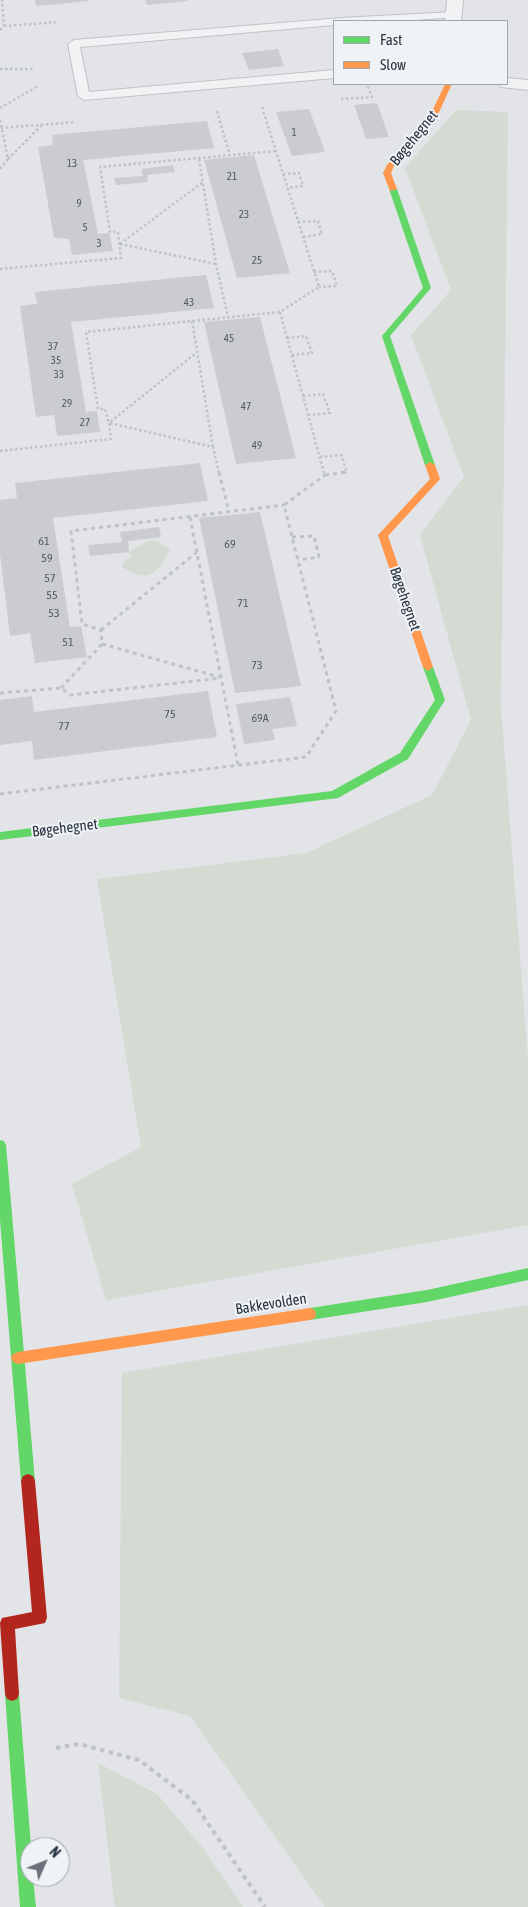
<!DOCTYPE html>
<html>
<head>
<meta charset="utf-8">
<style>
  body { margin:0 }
  #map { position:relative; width:528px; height:1907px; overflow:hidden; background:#e2e4e7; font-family:"Asap Condensed",sans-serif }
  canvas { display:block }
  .legend { position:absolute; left:333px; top:20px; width:175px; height:65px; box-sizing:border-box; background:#eff3f6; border:1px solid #a0a6ad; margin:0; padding:6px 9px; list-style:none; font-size:15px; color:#293340 }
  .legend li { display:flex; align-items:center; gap:10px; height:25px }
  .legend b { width:25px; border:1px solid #a0a6ad }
  .north { position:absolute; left:20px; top:1837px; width:50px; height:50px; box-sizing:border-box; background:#eff3f6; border:1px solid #a0a6ad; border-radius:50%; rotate:46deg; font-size:14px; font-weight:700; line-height:20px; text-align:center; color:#293340 }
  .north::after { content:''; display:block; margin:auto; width:18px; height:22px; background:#6a717a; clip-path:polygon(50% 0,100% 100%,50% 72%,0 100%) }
</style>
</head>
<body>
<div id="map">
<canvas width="528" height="1907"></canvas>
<ul class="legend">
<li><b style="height:6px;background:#63d668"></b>Fast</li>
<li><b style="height:6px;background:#ff974d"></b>Slow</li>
</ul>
<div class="north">N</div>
</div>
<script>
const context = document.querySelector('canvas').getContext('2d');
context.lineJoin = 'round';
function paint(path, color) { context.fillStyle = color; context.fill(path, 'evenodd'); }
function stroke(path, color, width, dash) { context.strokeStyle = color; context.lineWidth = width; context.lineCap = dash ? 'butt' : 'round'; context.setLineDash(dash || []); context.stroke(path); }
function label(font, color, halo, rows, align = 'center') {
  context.font = font + ' "Asap Condensed",sans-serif'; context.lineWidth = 4; context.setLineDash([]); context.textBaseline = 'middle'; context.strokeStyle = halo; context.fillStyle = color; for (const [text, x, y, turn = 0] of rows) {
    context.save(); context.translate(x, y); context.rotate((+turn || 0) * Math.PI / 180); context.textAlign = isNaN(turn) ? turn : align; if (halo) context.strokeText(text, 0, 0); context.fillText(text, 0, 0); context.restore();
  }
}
paint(new Path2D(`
  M456,110L508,112L501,706L528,1061V1225L106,1300L72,1184L141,1147L97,879L306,853L432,795L471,720L420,535L464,477L411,335L451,290L405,168Z
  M148,541H157L170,550C157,574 148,584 122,567L123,563L131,557L129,552Z
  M528,1305V1907H325L190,1716L119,1698L122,1373Z
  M98,1763L157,1794L202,1847L243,1907H115Z`), '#d3dbd2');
paint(new Path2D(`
  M35,0H89V1L36,6Z
  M145,0H187V1L147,5Z
  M278,49L284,66L249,70L242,53Z
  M377,103L389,137L366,139L354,105Z
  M309,109L325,152L292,156L276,112Z
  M207,121L214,148L83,160L98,234L109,233L113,251L72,255L69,239L54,238L38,147L53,145L52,135Z
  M254,155L290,273L237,278L204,160Z
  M173,165L175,172L147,175L148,182L116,185L114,178L143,176L141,169Z
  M206,275L214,308L71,322L86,412L97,411L100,432L57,436L54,415L36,417L20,306L37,304L35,292Z
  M260,317L296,458L236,464L204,322Z
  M200,463L208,501L53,518L70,627L81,626L87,657L35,663L30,633L10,636L0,554V500L17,498L15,483Z
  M260,512L301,686L235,693L199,518Z
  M159,527L161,537L128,541L129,552L90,556L88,545L122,542L120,532Z
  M208,691L217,737L34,760L32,741L0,745V700L32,696L34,712Z
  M290,697L297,726L272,729L275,740L244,744L236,704Z`), '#cacccf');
const lane = new Path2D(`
  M453,12L459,15L457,17L401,21H334V25L80,47L89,92L334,70V78L84,100L78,96L68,44L74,40L341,18Z`);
const street = new Path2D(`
  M447,0H463L461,21H445Z
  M507,78L528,80V90L501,87L499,84H507Z`);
stroke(lane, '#c0c2c5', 2);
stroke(street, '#c0c2c5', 2);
stroke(new Path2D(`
  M4,26L59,22
  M0,30L4,26L2,0
  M0,69H34
  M341,99L372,97L367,84
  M262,107L319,287L280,312L324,473
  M0,108L38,86
  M217,111L230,156
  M0,120L8,159L0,169
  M1,128L76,122
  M8,159L42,125
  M199,159L216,264L228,317
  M283,174L299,173L303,186L287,188
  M298,222L318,221L322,234L303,237
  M120,244L203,182
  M120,244L216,264
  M0,269L121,258L118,232H110L100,167L276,151
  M314,272L332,271L337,286L319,287
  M192,321L213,447
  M287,338L306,336L312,353L292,355
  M303,396L323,394L330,413L309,415
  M0,451L111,439L109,423L196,353
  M320,457L341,455L347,472L341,473
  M219,473L213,447L109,423L105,409H98L86,332L280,312`), '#c0c3c6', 2.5, [2.5, 2.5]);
stroke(new Path2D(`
  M219,472L229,512
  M325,475L347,472
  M190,517L238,765
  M292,537L314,536L319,557L298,560
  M101,630L197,552
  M102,644L219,677
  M61,688L102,644L101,630L82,624L71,531L284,505
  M0,693L61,688L70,695L221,678
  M0,794L306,757L336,711L284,505L325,475L324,472`), '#c0c3c6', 3, [4, 4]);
stroke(new Path2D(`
  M56,1748L79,1744L139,1760L192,1800L265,1907`), '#c0c3c6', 4, [4.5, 4.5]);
paint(lane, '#f1f2f4');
paint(street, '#f1f2f4');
paint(new Path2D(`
  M390,187L397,189L431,288L390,336L435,465L430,468L425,465L382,336L423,288L389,189Z
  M428,663L433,667L445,700L408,759L338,798L0,840V832L332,791L400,753L435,700L423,667Z
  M0,1140L4,1141L6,1145L35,1481L33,1486L28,1488L23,1486L21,1481L0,1220Z
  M528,1268V1280L427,1302L310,1320L305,1318L304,1314L305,1310L310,1308L427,1290Z
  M12,1687L17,1689L19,1694L31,1847L30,1877H33L36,1907H20L5,1694L7,1689Z`), '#63d668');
paint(new Path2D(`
  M445,84H452L434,123L394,166L391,173L397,189L390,191L383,173L387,165L428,120Z
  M430,462L435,465L440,479L388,536L433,667L428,671L423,667L378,535L430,479L425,465Z
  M310,1308L315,1310L316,1314L315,1318L310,1320L18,1364L13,1362L11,1358L13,1354L18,1352Z`), '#ff974d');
paint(new Path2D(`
  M28,1474L33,1476L35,1481L47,1618L45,1623L15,1629L19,1694L17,1699L12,1701L7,1699L5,1694L0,1623L2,1618L32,1612L21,1481L23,1476Z`), '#b3261e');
label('11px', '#525a64', null, [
  ["1",294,133],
  ["13",72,164],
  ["21",232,177],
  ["9",79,204],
  ["23",244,215],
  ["5",85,228],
  ["3",99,244],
  ["25",257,261],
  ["43",189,303],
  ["45",229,339],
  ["37",53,347],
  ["35",56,361],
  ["33",59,375],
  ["29",67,404],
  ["47",246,407],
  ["27",85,423],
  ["49",257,446]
]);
label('12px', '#525a64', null, [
  ["61",44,541],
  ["69",230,544],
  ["59",47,558],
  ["57",50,578],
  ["55",52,595],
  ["71",243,603],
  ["53",54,613],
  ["51",68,642],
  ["73",257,665],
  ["75",170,714],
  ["69A",260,718],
  ["77",64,726]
]);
label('15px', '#293340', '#eff3f6', [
  ["Bøgehegnet",414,138,-51],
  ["Bøgehegnet",405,599,71],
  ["Bøgehegnet",65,828,-7],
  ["Bakkevolden",271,1304,-9]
]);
</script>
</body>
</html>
